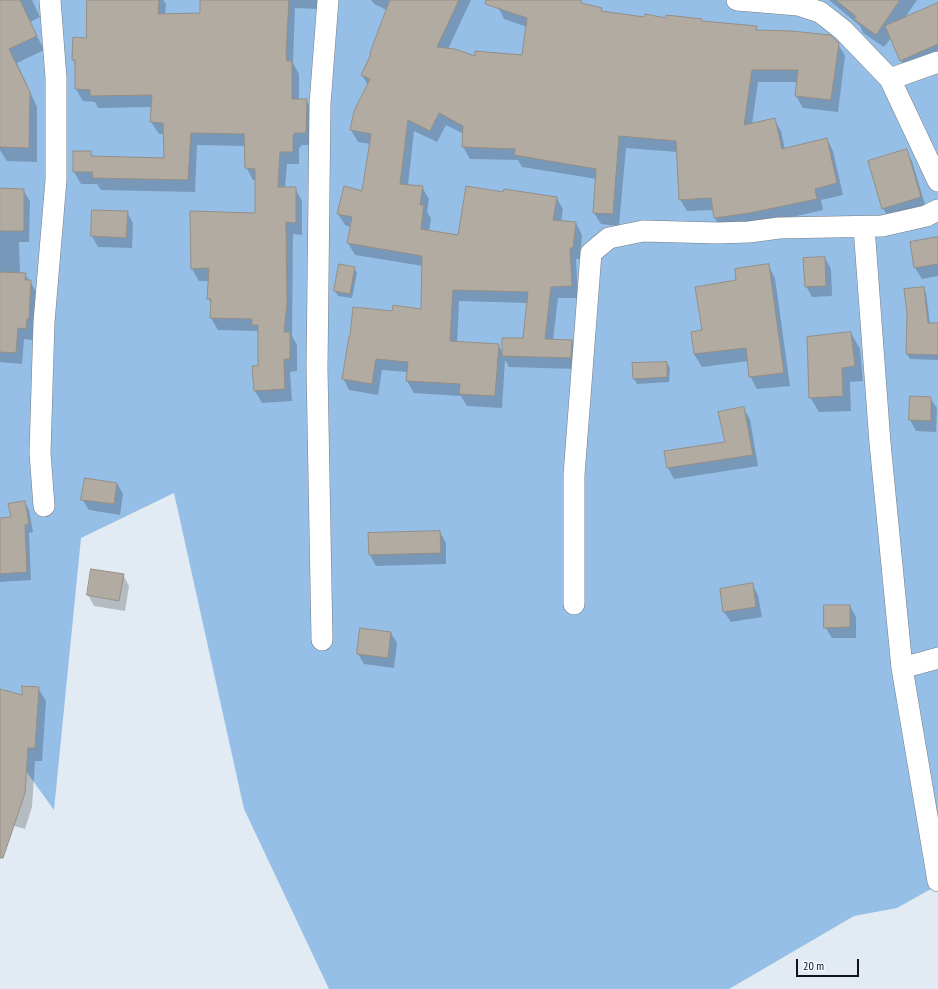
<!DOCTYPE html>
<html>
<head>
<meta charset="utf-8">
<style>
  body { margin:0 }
  #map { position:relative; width:938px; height:989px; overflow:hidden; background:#e2ebf3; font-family:"PT Sans Narrow",sans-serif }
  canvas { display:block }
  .scale { position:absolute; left:796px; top:959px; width:63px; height:18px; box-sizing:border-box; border:2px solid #111416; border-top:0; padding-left:5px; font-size:12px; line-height:14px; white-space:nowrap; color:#111416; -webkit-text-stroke:3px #f1f8ff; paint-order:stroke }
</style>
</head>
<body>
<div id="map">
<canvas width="938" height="989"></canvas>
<div class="scale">20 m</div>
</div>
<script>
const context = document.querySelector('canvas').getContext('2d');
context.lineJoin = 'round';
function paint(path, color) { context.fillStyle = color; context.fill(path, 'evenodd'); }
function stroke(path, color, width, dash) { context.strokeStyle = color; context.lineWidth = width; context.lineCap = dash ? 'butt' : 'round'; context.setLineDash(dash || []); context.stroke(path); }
paint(new Path2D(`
  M0,0H938V885L897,908L854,916L729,989H329L244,809L174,493L81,538L54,810L0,735Z`), '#95bfe7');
paint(new Path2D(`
  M0,0H32L40,17L30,22L44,50L17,63L37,107V162L7,161L0,150Z
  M88,0H163L166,4L165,14H201V0H319V9L295,8L293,63L299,74V100H306L314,112L313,145H302L299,148V164H287L285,188H295L302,201V235L293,234L292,336L297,345V371L290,372L292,401L262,403L255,391L259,367V336L257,331L218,330L211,318V303L208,298L210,281H199L192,269L256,214V180H253L246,167L245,146L197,145L195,192L101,190L97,184H81L74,172L90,152L93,157L165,159V134H159L151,122L152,107L98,108L95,102L83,101L76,89V65L73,60L87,39Z
  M371,0H471L448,49L475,58L523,56L527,27L504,19L498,7L500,0H578L583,5L601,9L603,12L645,18L701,20L703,22L756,27L758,31L838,44L845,56L838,112L803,108L796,96L797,82H758L752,124L774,119L781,131L785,150L827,139L833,151L843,195L821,200L823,210L757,225L721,230L715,218L714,210L687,211L680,199L677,152L626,148L619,226L601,224L594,213L597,179L522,167L518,160L470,159L463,147L464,134L446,125L437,142L414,131L408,185L422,187L429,199L427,212L431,218L429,231L459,236L504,193L556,197L563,209L561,222L576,223L582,235L580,259H576L578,298H558L553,340L572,341L579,352L577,369L509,367L505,360L502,408L467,406L461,396L414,393L407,381L408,372L382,370L378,395L349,390L343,378L393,312L422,310L423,266L355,255L348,243L351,227L345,225L338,214L363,192L371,144L358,142L351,130L368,85L362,75L372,56L371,53L387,10L374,4ZM459,301L528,303L523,339L503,353L498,345L457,343Z
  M829,0H917L904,19L938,4V57L906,71L891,38L884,47L863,33L860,26Z
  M906,151L912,161L926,208L889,219L883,208Z
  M0,189L23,190L30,201L29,242H19L20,274H25L37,293L32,340L24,339L22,364L0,362Z
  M93,211L127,212L133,223L132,248L98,247L92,236Z
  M938,238V276L922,279L915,268Z
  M825,258L831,269L832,296L812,297L806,286Z
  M768,265L775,278L790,386L757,389L750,376L748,361L702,367L694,354L703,331L737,281Z
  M354,268L357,273L352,298L338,296L335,291Z
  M923,288L926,293L930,324H938V360L910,359L907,354L908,313Z
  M851,333L860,349L863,381L850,382L851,411L819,412L810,397Z
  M667,363L670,368L669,382L637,384L634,379L633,364Z
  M911,397L930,398L937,408L936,432L916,431L910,420Z
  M743,408L750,419L758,466L674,479L668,468L726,443Z
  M117,483L123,494L120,515L89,510L82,499Z
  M24,502L29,510L33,532L29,533L31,580L0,582V519L12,518Z
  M440,532L446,543V564L376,566L370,555L369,534Z
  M92,570L123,575L129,586L125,611L94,606L88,595Z
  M752,584L758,595L762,617L731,622L724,612Z
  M850,606L856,617V638H832L825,627Z
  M391,633L397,643L394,668L364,664L358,654Z
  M38,688L46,701L42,761H35L32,807L25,829L0,822V690L23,696Z`), '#0003');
const building = new Path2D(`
  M0,0H20L37,36L9,49L30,92L29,148L0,147Z
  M87,0H159L158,14L200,13V0H289L286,53L287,61H292V99H307L306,133H295L293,135V152H280L278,187H296V223L286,222L287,304L284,332H290V359H284L285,389L254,391L252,366H258V325H252V319L210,318L211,299H207L209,268L191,269L190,211L255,213V169L245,168L244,134L191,133L188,180L92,178L93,172H73V151H91V156L164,158L163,123L150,122L152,95L90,96V90L75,89V60H72L73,37L86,38Z
  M390,0H459L437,47L455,49L475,56V51L522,55L527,18L485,4L486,0H581V3L602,8L601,11L644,17L645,14L666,18V15L702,19V21L757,26L756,30L792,31L830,35L839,43L831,100L795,96L798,70H752L744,125L775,118L782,149L827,138L837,183L815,189L817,199L750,213L714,218L711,198L679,200L676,141L619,136L613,214L593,213L596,169L514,155L515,149L462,147L463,126L439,113L430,131L408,120L400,184L423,186L420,205H424L421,229L458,235L466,186L503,192L504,189L557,197L553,220L576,222L573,248H570L572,286L551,287L545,339L572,340L571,358L502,356V338H523L528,292L453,290L450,341L499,344L495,396L459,394L460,384L406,381L408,362L376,359L372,384L342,379L349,336H350L353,307L392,311L393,305L421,309L422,256L347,243L352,217L337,214L344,186L362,191L371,134L350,130L354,111L370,79L361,75L371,54H370Z
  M836,0H900L876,35L854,19L856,17Z
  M938,3V44L900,61L885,26Z
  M907,149L921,197L882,209L868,161Z
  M0,188L24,189V231H0Z
  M92,210L128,211L126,238L91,236Z
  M938,237V264L914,268L910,242Z
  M825,257L826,286L805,287L803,258Z
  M339,264L355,267L350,294L334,291Z
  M769,264L784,373L749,377L746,348L694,354L691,332L702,330L695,287L736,280L735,269Z
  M0,272L26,273L25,280H31L29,319H27L26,329L18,328L16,353L0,352Z
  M924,287L928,323H938V355L906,354L907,313L904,289Z
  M851,332L855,366L842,368L843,396L809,398L807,337Z
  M667,362V377L633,379L632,363Z
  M910,396L931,397V421L909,420Z
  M744,407L753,455L667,468L664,451L725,442L718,412Z
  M85,478L117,483L114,504L81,500Z
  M25,501L29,524L25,525L27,572L0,574V518L11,517L8,504Z
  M440,531L441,553L369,555L368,533Z
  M91,569L124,574L119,601L87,595Z
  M753,583L756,607L723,612L720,589Z
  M824,605H850V627L824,628Z
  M360,628L391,632L388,658L357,654Z
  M22,686L39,687L35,748H28L25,793L3,858H0V689L22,695Z`);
paint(building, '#b1aba1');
stroke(building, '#958f86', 1);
const minor = new Path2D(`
  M737,0L798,5L820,12L843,30L890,79L938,181
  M890,79L938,62
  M864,227L880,443L902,668L938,881
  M44,506L40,453L44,322L56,180V78L50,0
  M574,604V475L591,253L609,238L643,231L718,233L749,232L779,228L882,226L926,216L938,210
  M322,640L317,368L320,104L328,0
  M902,668L938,658`);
stroke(minor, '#757c84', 22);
stroke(minor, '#fff', 21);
</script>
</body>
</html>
